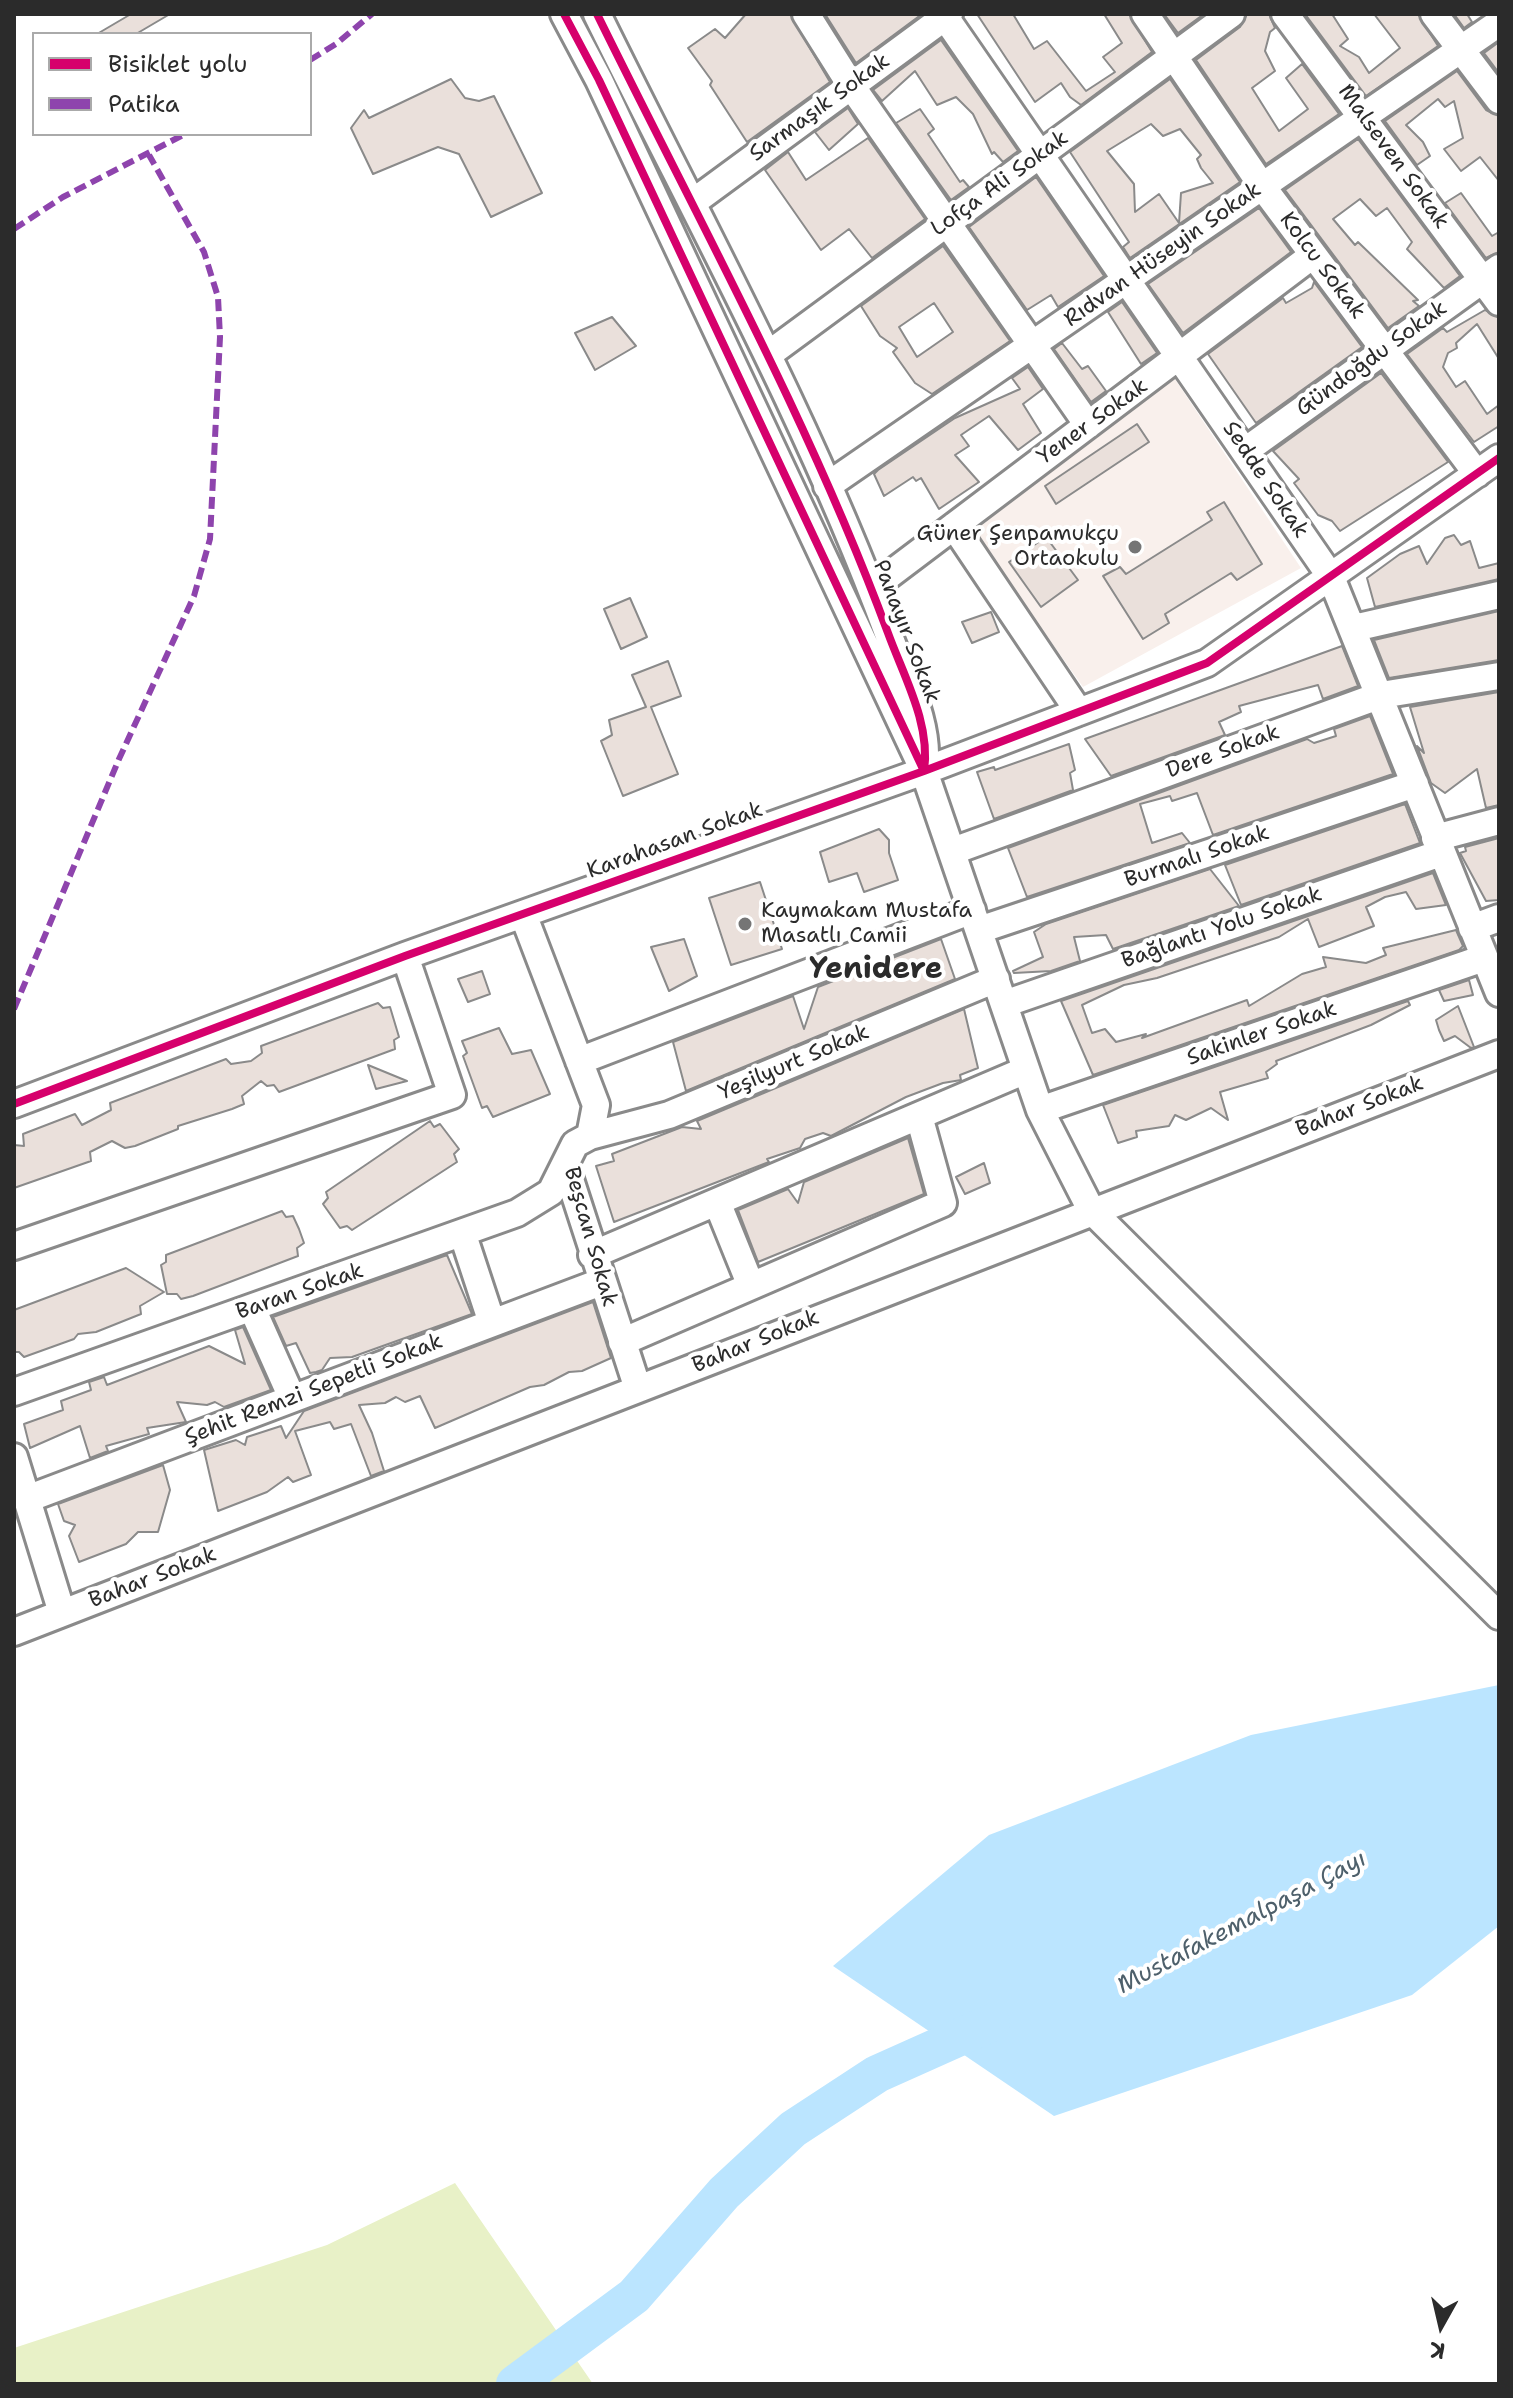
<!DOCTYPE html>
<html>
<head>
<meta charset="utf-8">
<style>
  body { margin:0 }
  #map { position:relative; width:1513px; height:2398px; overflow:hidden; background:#fff; font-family:"Shantell Sans",sans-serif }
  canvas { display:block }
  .frame { position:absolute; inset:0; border:16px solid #2b2b2b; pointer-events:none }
  .legend { position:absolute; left:32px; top:32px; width:280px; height:104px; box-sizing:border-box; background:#fff; border:2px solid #aaa; margin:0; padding:10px 14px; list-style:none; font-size:24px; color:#2b2b2b }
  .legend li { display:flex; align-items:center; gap:16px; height:40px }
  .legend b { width:40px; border:2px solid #aaa }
  .north { position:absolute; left:1401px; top:2286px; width:80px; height:80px; -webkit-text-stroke:6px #fff; paint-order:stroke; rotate:188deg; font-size:22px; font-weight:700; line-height:32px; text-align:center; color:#2b2b2b }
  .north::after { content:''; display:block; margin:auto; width:28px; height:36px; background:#2b2b2b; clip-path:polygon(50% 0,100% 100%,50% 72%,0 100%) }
</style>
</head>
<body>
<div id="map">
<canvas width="1513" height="2398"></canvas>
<div class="frame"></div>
<ul class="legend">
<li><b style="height:10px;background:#d6006c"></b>Bisiklet yolu</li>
<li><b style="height:10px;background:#8e44ad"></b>Patika</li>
</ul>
<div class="north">K</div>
</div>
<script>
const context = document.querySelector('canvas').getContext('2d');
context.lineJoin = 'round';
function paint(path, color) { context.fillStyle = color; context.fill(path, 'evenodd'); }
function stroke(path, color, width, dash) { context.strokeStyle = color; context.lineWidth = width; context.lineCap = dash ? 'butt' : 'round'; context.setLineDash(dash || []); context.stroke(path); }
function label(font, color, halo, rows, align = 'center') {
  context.font = font + ' "Shantell Sans",sans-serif'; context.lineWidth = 8; context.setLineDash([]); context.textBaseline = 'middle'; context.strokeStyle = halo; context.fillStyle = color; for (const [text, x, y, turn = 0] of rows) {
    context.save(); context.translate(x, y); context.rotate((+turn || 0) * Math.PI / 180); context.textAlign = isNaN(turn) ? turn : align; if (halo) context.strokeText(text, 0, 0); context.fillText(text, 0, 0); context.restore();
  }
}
paint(new Path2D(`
  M1171,373L1301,568L1083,687L968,525Z`), '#f9f0ec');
paint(new Path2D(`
  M455,2183L593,2384H14V2348L327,2245Z`), '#e8f1c7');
paint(new Path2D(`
  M1499,1685V1926L1412,1995L1054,2116L833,1966L989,1835L1251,1735Z`), '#bbe5ff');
stroke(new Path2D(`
  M515,2384L634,2296L724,2193L793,2129L877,2074L991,2023`), '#bbe5ff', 38);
const building = new Path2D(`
  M131,14H170L136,34H97Z
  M746,14H790L830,82L747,142L710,85L712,81L688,48L715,29L725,38Z
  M825,14H922L856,63Z
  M977,14H1013L1034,49L1047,41L1086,91L1115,72L1103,57L1122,43L1104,14H1129L1152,52L1081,105L1070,97L1061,83L1035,102Z
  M1164,14H1204L1178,33Z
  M1247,14H1269L1275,28L1270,32L1265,51L1275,71L1252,88L1279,131L1308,109L1286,78L1302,64L1339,114L1266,164L1196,60L1240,27Z
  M1305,14H1332L1348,39L1340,46L1359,57L1369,73L1400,48L1374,14H1418L1438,46L1366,96Z
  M1454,14H1467L1472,22L1464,28Z
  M941,40L1018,151L1003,162L994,152L992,154L973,114L956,97L937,105L915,71L882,101L873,90Z
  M1499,42V73L1484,53Z
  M1457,71L1486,110L1499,116V181L1480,157L1461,171L1444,149L1463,138L1454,101L1445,107L1438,99L1406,125L1423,142L1430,156L1417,165L1385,121Z
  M451,79L465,98L479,101L494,96L542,193L491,217L459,154L438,147L373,174L351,128L364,110L369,118Z
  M1170,79L1240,182L1130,258L1123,247L1129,242L1070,152ZM1151,124L1163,136L1180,129L1201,155L1197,159L1201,168L1213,183L1181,193L1179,223L1159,194L1135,212L1134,184L1107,151Z
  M848,108L858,124L829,150L815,132Z
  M920,109L934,129L928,134L960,182L963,180L969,187L951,200L896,123Z
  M868,138L925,219L872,258L849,229L821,250L765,170L788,152L806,180Z
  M1358,139L1460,276L1444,288L1407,249L1412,242L1387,208L1376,216L1360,199L1333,219L1355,245L1358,242L1418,300L1413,301L1419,306L1388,328L1285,190Z
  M1036,177L1104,276L1058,307L1051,295L1027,310L969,227Z
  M1461,193L1492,236L1499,232V252L1486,258L1445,203Z
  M1259,208L1291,252L1183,333L1148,284Z
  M943,246L1010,341L932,394L915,383L893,352L897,348L880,336L861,306ZM934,303L953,332L917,357L899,327Z
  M1314,282L1362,347L1256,423L1208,354L1283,298L1286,303L1312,288Z
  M1122,302L1157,353L1141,364L1108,312Z
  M1485,310L1499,318V359L1477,324L1456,343L1457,348L1448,353L1443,367L1456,387L1465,381L1487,414L1499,405V426L1474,442L1407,354L1443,328L1447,332Z
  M612,317L636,346L595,370L575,333Z
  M1062,343L1082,369L1088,366L1106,391L1091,402L1054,349Z
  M1028,367L1043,389L1023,404L1041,433L1018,450L989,416L961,435L969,446L955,455L979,482L939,509L921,478L916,481L913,477L884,496L874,474L878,470L955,418L1020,389L1012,378Z
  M1381,373L1448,462L1340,531L1332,521L1318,515L1294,483L1299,479L1273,451Z
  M1137,424L1149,442L1056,504L1045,486Z
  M1224,502L1262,564L1237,580L1231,573L1165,614L1169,623L1143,639L1103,576L1120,567L1126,574L1212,520L1207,512Z
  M1454,535L1461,545L1470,541L1479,568L1499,563V579L1375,607L1367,578L1400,554L1419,546L1427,564L1445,538Z
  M1046,537L1078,580L1041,607L1009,562Z
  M630,598L647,637L621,649L604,609Z
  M1499,611V660L1389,678L1374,640Z
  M991,612L999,632L972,643L962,622Z
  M1342,646L1358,686L1323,699L1318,685L1239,706L1241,712L1219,722L1225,735L1111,776L1085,739Z
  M668,661L681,696L651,707L678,774L623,796L601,741L612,735L609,720L646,707L632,675Z
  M1499,692V805L1486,808L1477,769L1445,793L1431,783L1417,746L1424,753L1410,707Z
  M1370,716L1393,774L1213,835L1197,793L1172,801L1170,796L1140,804L1152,843L1182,833L1190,843L1027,897L1008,848L1307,739L1314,743L1336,736L1334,729Z
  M1069,744L1075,770L1070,773L1073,790L994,819L977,772L994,767L995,770Z
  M1405,804L1420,843L1241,905L1225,865Z
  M879,829L889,840V853L898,880L864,892L857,873L829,882L820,852Z
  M1499,838V900L1486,901L1460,853L1466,851L1465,847Z
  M1210,869L1239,906L1113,949L1106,935L1074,937L1080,961L1051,971L1014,973L1013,971L1043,957L1034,932L1046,924Z
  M1433,873L1446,905L1416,909L1406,892L1385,897L1366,907L1374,926L1319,947L1308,919L1279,937L1157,978L1124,985L1082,1005L1092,1033L1105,1029L1116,1042L1146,1034L1142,1038L1247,1000L1249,1006L1302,974L1326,967L1323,957L1366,963L1386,955L1383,948L1456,930L1463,946L1459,950L1093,1075L1061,1001Z
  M760,882L782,949L731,965L709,898Z
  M684,939L697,976L669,991L651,947Z
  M941,939L955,979L686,1091L673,1042L793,996L804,1029L818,987Z
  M482,971L490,994L468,1002L458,979Z
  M1469,980L1473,995L1444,1001L1439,990Z
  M1408,1001L1410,1005L1371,1025L1276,1061L1277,1064L1266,1072L1268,1078L1220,1092L1228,1120L1211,1108L1186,1120L1175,1115L1169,1126L1136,1131L1137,1137L1118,1143L1103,1105Z
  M378,1003L383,1008L390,1007L399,1037L394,1040L395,1049L279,1092L274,1085L267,1086L261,1081L242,1096L244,1104L232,1109L178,1126V1129L135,1146L125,1148L112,1141L90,1152L91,1161L14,1188V1145L24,1146L23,1134L75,1114L82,1125L111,1110L110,1103L226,1059L231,1064L251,1061L262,1053L261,1046Z
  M1458,1006L1474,1047L1471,1048L1455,1036L1444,1041L1439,1030L1436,1020Z
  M964,1009L978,1068L960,1075L961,1080L943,1083L906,1097L831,1136L823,1133L805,1139L800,1148L767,1159L769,1162L614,1222L596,1166L614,1161L612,1154L682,1127L701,1129L697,1121Z
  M499,1028L512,1054L531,1050L550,1094L493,1117L487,1106L482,1108L463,1056L467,1053L462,1041Z
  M368,1065L407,1081L376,1089Z
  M430,1121L434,1127L440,1124L459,1149L454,1154L457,1162L352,1230L347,1226L340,1228L323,1204L328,1198L326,1192Z
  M908,1138L924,1194L758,1262L738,1210L788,1189L798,1203L804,1182Z
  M984,1163L990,1183L965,1194L956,1177Z
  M282,1211L286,1217L293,1216L299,1229L304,1243L297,1248L298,1256L193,1296L181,1299L177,1294H167L161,1265L166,1262V1255Z
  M447,1255L472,1314L352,1357L330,1358L322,1370L316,1372L310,1373L296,1343L286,1346L273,1317Z
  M126,1268L164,1292L140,1306L141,1314L96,1332L78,1334L74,1339L24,1357L19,1352H14V1310Z
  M593,1302L611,1358L582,1371L569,1372L544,1385L530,1387L435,1428L420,1396L405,1402L396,1397L385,1403L359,1405L372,1433L384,1471L371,1476L351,1424L334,1429L330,1422L295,1431L311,1475L293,1482L288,1477L267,1492L218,1511L204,1450L236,1440L245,1445L247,1437L281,1426L286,1438L304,1411Z
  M243,1327L271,1390L224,1407L215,1402L207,1405L177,1402L186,1422L147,1428L149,1434L106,1446L108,1451L90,1458L80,1426L30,1448L24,1424L63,1410L61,1401L91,1390L89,1382L104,1377L107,1385L209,1346L245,1364L235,1330Z
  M163,1465L170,1490L158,1532H138L126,1544L79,1562L69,1536L75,1525L64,1521L58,1504Z`);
paint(building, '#eae0db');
stroke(building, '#8a8a8a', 2);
const minor = new Path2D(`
  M564,14L599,80L924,771C931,724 904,677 888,633C809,419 697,218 597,14
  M806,14L850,84L1088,425
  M943,14L1331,577L1499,993
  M1145,14L1262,186L1477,474
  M1285,14L1499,302
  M1434,14L1499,100
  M692,203L949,14
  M769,354L1231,14
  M1245,451L1499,268
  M827,486L1499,23
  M954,526L1079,712
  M872,588L1313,255
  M1354,628L1499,595
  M924,771L1040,1110L1091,1210L1499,1616
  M1435,838L1499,821
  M953,851L1381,695L1499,676
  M523,914L596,1105L590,1136L575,1144L565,1164L638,1389
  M1472,928L1499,918
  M979,930L1415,784
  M1004,1004L1441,853
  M579,1061L972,910
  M14,1104L405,956L924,771L1207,663L1499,458
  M1040,1110L1484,958
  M590,1136L669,1115L996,979
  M717,1202L751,1286
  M463,1235L492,1323
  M14,1246L452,1095L405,956
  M592,1255L1026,1070
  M252,1308L292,1398
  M622,1342L943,1203L919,1116
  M14,1392L517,1213L551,1192L565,1164
  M14,1457L62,1613
  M27,1499L601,1282
  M14,1632L1499,1054`);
stroke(minor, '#8a8a8a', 32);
stroke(minor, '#fff', 26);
stroke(new Path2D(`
  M310,60L336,44L372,14
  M14,229L63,197L185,134
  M14,1009L119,759L194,596L210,539L220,337L218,297L204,252L149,155`), '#8e44ad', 6, [12, 6]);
stroke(new Path2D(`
  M564,14L599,80L924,771C931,724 904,677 888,633C809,419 697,218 597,14
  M14,1104L405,956L924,771L1207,663L1499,458`), '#d6006c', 8);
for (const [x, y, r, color] of [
  [1135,547,8,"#757575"],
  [745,924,8,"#757575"]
]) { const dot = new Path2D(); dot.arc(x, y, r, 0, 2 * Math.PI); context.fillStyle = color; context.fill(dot); stroke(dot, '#fff', 3); }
label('22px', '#2b2b2b', '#fff', [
  ["Sarmaşık Sokak",820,108,-36],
  ["Malseven Sokak",1393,157,54],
  ["Lofça Ali Sokak",1000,184,-36],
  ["Rıdvan Hüseyin Sokak",1163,255,-35],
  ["Kolcu Sokak",1322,266,53],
  ["Gündoğdu Sokak",1372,359,-36],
  ["Yener Sokak",1093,422,-36],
  ["Sedde Sokak",1265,480,56],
  ["Panayır Sokak",906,632,69],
  ["Dere Sokak",1223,752,-20],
  ["Karahasan Sokak",675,841,-20],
  ["Burmalı Sokak",1197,857,-19],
  ["Bağlantı Yolu Sokak",1222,928,-19],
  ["Sakinler Sokak",1262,1034,-19],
  ["Yeşilyurt Sokak",794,1063,-23],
  ["Bahar Sokak",1360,1107,-21],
  ["Beşcan Sokak",590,1237,74],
  ["Baran Sokak",300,1292,-19],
  ["Bahar Sokak",756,1342,-22],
  ["Şehit Remzi Sepetli Sokak",314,1390,-21],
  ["Bahar Sokak",153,1578,-21]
]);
label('22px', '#2b2b2b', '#fff', [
  ["Güner Şenpamukçu",1119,534],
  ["Ortaokulu",1119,559],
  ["Kaymakam Mustafa",761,911,"left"],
  ["Masatlı Camii",761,936,"left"]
], 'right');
label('italic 24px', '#4e606b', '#fff', [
  ["Mustafakemalpaşa Çayı",1242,1923,-28]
]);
label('bold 30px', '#2b2b2b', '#fff', [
  ["Yenidere",876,970]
]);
</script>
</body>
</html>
